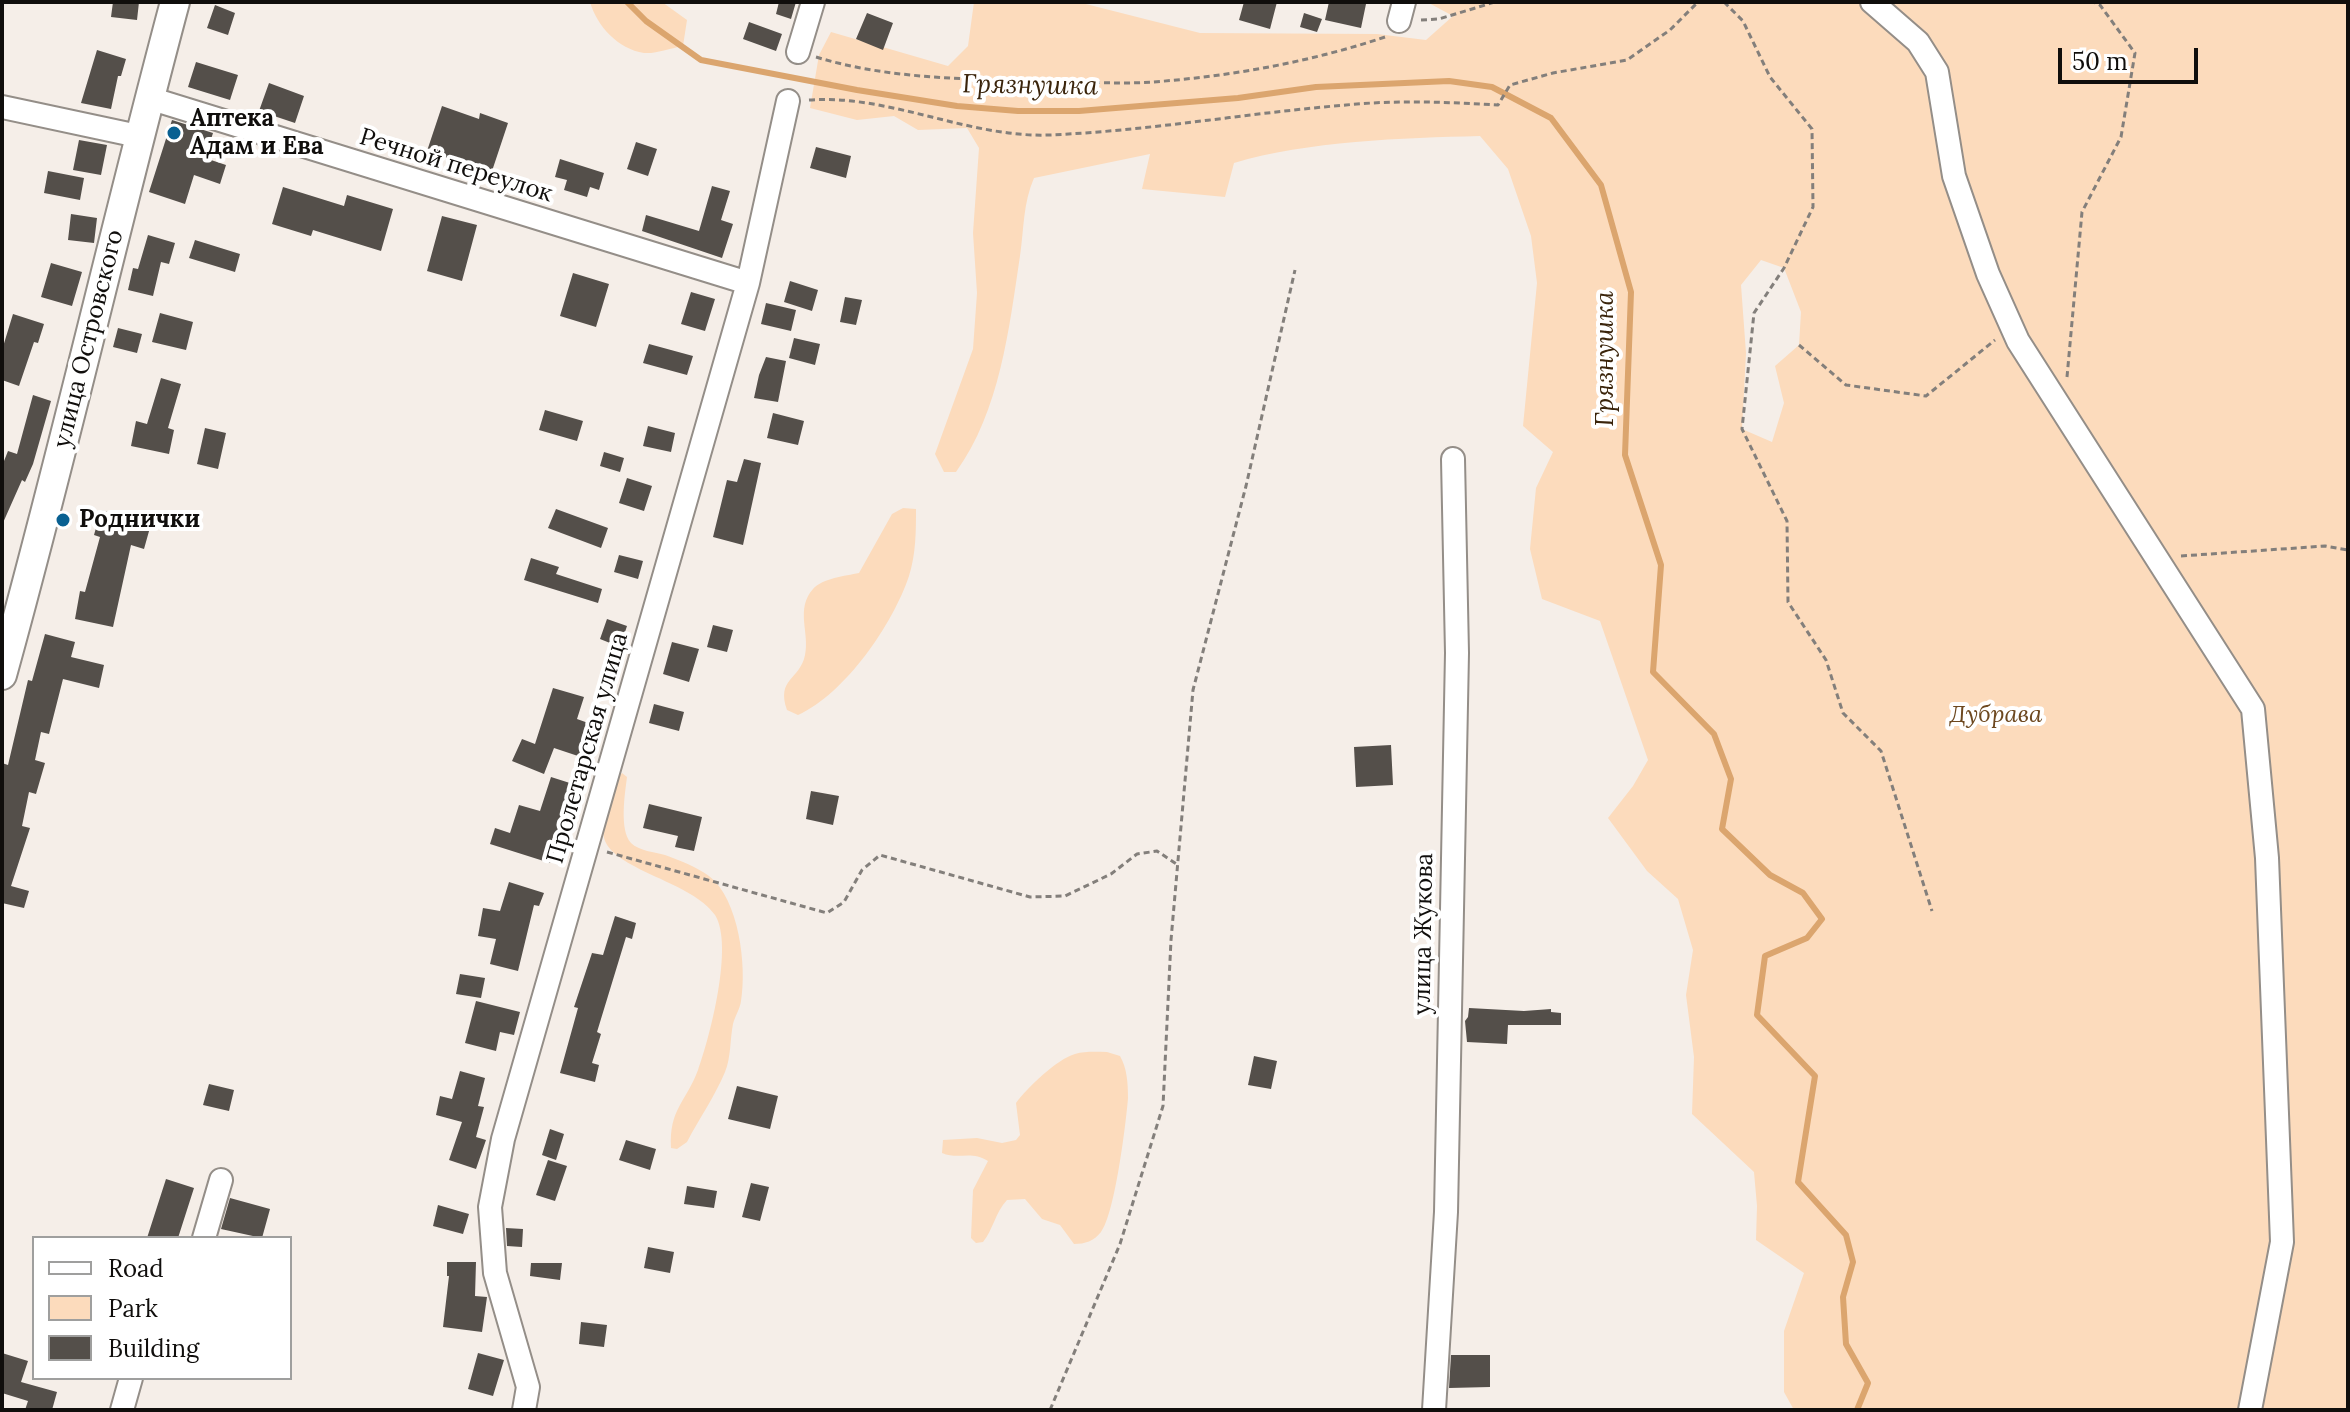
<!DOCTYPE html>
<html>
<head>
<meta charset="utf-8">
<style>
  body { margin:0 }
  #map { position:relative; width:2350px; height:1412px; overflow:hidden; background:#f5eee8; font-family:Lora,serif }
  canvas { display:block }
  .frame { position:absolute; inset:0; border:4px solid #100e0c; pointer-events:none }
  .legend { position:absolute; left:32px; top:1236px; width:260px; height:144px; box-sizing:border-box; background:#fff; border:2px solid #9f9f9e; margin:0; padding:10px 14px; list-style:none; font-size:24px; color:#100e0c }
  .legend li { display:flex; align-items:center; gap:16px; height:40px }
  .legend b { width:40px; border:2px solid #9f9f9e }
  .scale { position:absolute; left:2058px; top:48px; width:140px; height:36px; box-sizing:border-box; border:4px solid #100e0c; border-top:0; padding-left:10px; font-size:24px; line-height:28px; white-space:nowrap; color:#100e0c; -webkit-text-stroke:6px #fff; paint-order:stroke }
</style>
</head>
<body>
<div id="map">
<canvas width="2350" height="1412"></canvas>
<div class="frame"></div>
<ul class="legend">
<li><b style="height:10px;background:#fff"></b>Road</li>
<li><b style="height:22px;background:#fcdbbc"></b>Park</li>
<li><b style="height:22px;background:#544f4a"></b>Building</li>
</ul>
<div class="scale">50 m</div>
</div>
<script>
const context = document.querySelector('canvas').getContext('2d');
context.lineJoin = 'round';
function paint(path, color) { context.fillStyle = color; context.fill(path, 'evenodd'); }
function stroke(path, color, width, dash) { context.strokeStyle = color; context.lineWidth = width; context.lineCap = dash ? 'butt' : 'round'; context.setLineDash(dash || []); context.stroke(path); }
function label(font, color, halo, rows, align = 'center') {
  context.font = font + ' Lora,serif'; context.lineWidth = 8; context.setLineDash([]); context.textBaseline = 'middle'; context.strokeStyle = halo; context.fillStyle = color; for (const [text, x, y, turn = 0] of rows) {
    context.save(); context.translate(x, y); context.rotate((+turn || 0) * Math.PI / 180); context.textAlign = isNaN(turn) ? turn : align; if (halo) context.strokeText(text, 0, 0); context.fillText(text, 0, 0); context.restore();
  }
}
paint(new Path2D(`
  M590,2H662L687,20L683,46C671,48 656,54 644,53C618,49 597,26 590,2Z
  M974,2H1078L1200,33L1377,34L1426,40L1453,16L1427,2H2348V1410H1794L1784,1392V1331L1804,1273L1756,1240L1757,1206L1754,1172L1692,1114L1694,1057L1686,995L1693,950L1678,899L1647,871L1608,818L1633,786L1648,760L1600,621L1542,599L1530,549L1536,488L1553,452L1523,426L1537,283L1531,236L1508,169L1480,136C1403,138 1307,141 1234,163L1225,197L1142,189L1150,154L1034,178C1023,203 1024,229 1020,256C1009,329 1000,411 956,472H944L935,454L973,349L977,293L973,233L979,148L967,128L918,130L894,116L857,120L810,108L819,55L831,32L948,66L968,46ZM1761,260L1784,268L1801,312L1799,345L1775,366L1784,403L1772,442L1742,429L1746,353L1741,285Z
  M903,508L916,509C916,531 916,554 909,576C893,624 845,694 798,715L787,710C776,678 800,680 805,655C810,633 795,609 813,589C823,578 845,576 859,573L892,514Z
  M622,773L627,777C625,793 619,830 631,843C639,851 655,852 665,855C679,860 697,867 709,876C739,899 747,966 741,1001C740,1009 735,1016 733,1024C730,1039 731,1058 725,1072C715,1096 699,1119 687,1142L677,1149L671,1148C669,1109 686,1102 698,1070C710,1037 734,945 715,915C692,882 618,871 605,841C602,833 604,826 605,817C607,800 610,787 622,773Z
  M1107,1052L1120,1056C1127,1068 1128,1083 1128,1098C1126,1123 1115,1214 1101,1232C1094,1241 1085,1244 1074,1244L1060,1225L1042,1219L1025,1199L1007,1200C995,1213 993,1230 983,1242L976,1243L971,1238L973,1190L988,1161C971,1150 959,1160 942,1153L943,1140L977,1138L1002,1143L1016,1140L1020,1135L1016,1103C1027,1088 1057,1059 1075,1054C1085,1051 1097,1052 1107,1052Z`), '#fcdbbc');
stroke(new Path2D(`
  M627,2L646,21L701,60L857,90L957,106L1018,111H1079L1238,98L1316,87L1449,81L1492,87L1551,118L1601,185L1631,292L1625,455L1661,565L1653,672L1714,734L1731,779L1722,829L1770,875L1803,893L1822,919L1807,938L1765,956L1757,1015L1815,1076L1798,1182L1846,1235L1853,1262L1843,1297L1846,1344L1868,1383L1857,1410`), '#dba56e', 6);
paint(new Path2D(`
  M113,2H139L137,20L111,17Z
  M779,2H796L791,19L776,14Z
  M1244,2H1277L1270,29L1239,20Z
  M1329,2L1366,4L1361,28L1325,20Z
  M215,5L235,13L228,35L207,28Z
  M867,13L893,23L883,50L856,39Z
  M1304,13L1322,19L1317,32L1300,27Z
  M749,22L782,34L776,51L743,39Z
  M97,50L126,59L121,76H118L111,109L81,103Z
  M196,62L238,75L230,100L188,87Z
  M269,83L304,96L295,123L259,111Z
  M442,106L479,119L480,113L508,123L491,174L427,151Z
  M172,120L213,133L205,158L226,165L220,184L194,175L185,204L149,192Z
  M79,140L107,145L101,175L73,170Z
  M636,142L657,149L648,176L627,169Z
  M816,147L851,156L846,178L810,168Z
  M560,159L604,173L599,190L590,187L587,197L564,190L567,180L555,177Z
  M48,171L84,178L80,200L44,193Z
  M712,186L730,191L721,220L733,224L722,258L642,231L646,215L699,231Z
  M283,187L344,206L347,195L393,209L381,251L313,230L311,236L272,224Z
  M71,214L97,218L94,243L68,240Z
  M442,216L477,225L462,281L427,271Z
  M148,235L175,243L169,264L161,262L153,296L128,290L133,268L138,269Z
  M195,240L240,254L235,272L189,258Z
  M51,263L82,272L72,306L41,297Z
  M573,273L609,284L596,327L560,316Z
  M790,281L818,290L812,311L784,302Z
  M691,292L715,299L705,331L681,324Z
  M845,297L862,300L856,325L840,322Z
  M766,303L796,310L791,331L761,324Z
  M160,313L193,322L186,350L152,342Z
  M13,314L44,324L38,343L34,342L19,386L2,380V350Z
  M118,328L142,334L137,353L113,347Z
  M794,338L820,344L815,365L789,358Z
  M649,344L693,356L687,375L643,363Z
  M766,357L786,361L778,402L754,398L759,375Z
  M161,378L181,384L168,428L174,430L169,454L131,446L136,421L147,424Z
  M33,395L51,401L33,464L25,482L22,480L2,525V466L8,451L17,454Z
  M545,410L583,421L577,441L539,430Z
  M773,413L804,421L798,445L767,438Z
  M648,426L675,433L671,452L643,446Z
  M205,428L226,433L218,469L197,464Z
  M604,452L624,458L620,472L600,466Z
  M744,459L761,463L743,545L713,537L727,480L737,482Z
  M627,478L652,486L644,511L619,503Z
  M556,509L608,528L601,548L548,528Z
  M101,510L151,524L144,549L131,545L113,627L75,619L80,591L85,592L100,537L94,535Z
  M619,555L643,561L638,579L614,572Z
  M531,558L559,567L556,574L602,589L598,603L524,580Z
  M607,619L627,626L620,647L600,639Z
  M713,625L733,630L727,652L707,647Z
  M45,634L75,642L71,657L104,665L99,688L63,679L49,734L41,732L35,760L45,763L36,794L29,792L22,826L30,828L11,886L29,891L24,908L2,903V763L8,765L28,680L32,681Z
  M672,642L699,649L689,682L663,674Z
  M553,688L584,697L577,719L591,724L581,757L554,748L544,774L512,761L522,739L535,744Z
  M654,704L684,712L679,731L649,723Z
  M1391,745L1393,785L1356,787L1354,747Z
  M551,777L573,784L562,818L567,819L550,863L490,844L495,828L510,833L519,805L540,811Z
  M811,791L839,796L833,825L806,819Z
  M649,804L702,817L694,851L675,847L678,836L643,828Z
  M509,882L544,893L539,906L534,905L518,971L490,964L496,939L478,936L483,908L500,911Z
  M615,916L636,923L632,939L626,937L597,1032L601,1034L592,1063L599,1065L595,1082L560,1073L578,1008L574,1007L592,953L603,955Z
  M460,974L485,978L481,998L456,994Z
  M476,1001L520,1012L514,1035L500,1032L496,1051L465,1043Z
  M1469,1008L1524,1011L1551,1009V1012L1561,1013V1025H1508L1507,1044L1467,1042L1465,1021L1468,1017Z
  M1254,1056L1277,1061L1271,1089L1248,1085Z
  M460,1071L485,1078L478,1106L484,1107L476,1137L486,1140L476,1169L449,1160L462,1122L436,1115L440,1096L452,1099Z
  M209,1084L234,1090L229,1111L203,1105Z
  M737,1086L778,1096L770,1129L728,1119Z
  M550,1129L564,1134L556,1160L542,1155Z
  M626,1140L656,1149L650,1170L619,1160Z
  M548,1160L567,1166L555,1201L536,1195Z
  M166,1179L194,1188L178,1238H147Z
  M751,1183L769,1187L760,1221L742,1217Z
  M687,1186L717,1191L714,1208L684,1204Z
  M230,1198L270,1209L262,1238L221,1229Z
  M438,1205L469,1214L463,1234L433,1226Z
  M506,1228L523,1229L522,1247L507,1246Z
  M648,1247L674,1252L670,1273L644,1268Z
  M447,1262H476L475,1296L487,1297L482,1332L443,1327L449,1276H447Z
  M531,1263H562L560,1280L530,1276Z
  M581,1322L607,1325L604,1347L579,1344Z
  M2,1353L28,1361L21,1382L57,1392L52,1410H25L28,1401L2,1393Z
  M478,1353L504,1360L493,1396L468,1389Z
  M1451,1355H1490V1387L1449,1388Z`), '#544f4a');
const minor = new Path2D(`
  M1872,2L1918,42L1937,72L1954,176L1988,274L2018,341L2253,709L2267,858L2282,1242L2250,1410
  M1399,21L1404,2
  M798,52L813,2
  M149,98L748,283
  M2,107L138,136
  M204,1238L221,1180
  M122,1410L131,1378
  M524,1410L528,1387L495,1273L490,1207L503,1139L748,283L788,101
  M1434,1410L1446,1212L1452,910L1457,653L1453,459`);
const tertiary = new Path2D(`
  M2,675C64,452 115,226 175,2`);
stroke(minor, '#948e88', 26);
stroke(tertiary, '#948e88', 32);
stroke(new Path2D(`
  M1724,2L1743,21L1770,77L1812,129L1813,207L1784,268L1754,313L1742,429L1787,521L1788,602L1826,660L1843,713L1881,751L1932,911
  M1421,20L1439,19L1495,2
  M816,57C881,77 952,79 1020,80C1064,80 1110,85 1153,82C1232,76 1310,62 1385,37
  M809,100C889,94 969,138 1049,135C1148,131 1247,113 1346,105C1396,100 1447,102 1498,105L1510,85L1553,73L1627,60L1670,30L1698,2
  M1799,345L1846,385L1926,396L1995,340
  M2067,377L2082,212L2121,137L2135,53L2100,5L2093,2
  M2181,556L2325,546L2348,550
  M607,852L827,913L844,902L862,870L880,855L1030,897L1065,896L1111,874L1137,854L1157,851L1178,865
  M1050,1410L1120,1244L1163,1106L1171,940L1193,690L1246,486L1295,270`), '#837f7b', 3, [6, 4]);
stroke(minor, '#fff', 22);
stroke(tertiary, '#fff', 28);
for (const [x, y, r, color] of [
  [174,133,8,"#096091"],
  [63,520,8,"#096091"]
]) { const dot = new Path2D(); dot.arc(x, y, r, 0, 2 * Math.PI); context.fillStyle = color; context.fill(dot); stroke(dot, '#fff', 3); }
label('bold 24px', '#100e0c', '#fff', [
  ["Аптека",190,119],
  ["Адам и Ева",190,147],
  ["Роднички",79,520]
], 'left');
label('24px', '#100e0c', '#fff', [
  ["Речной переулок",456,166,17],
  ["улица Островского",89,339,-76],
  ["Пролетарская улица",588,748,-74],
  ["улица Жукова",1424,934,-89]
]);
label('italic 24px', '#6d481f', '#fff', [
  ["Дубрава",1996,715]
]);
label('italic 26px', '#3a240b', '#fff', [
  ["Грязнушка",1030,86,1],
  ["Грязнушка",1606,359,-90]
]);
</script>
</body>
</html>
